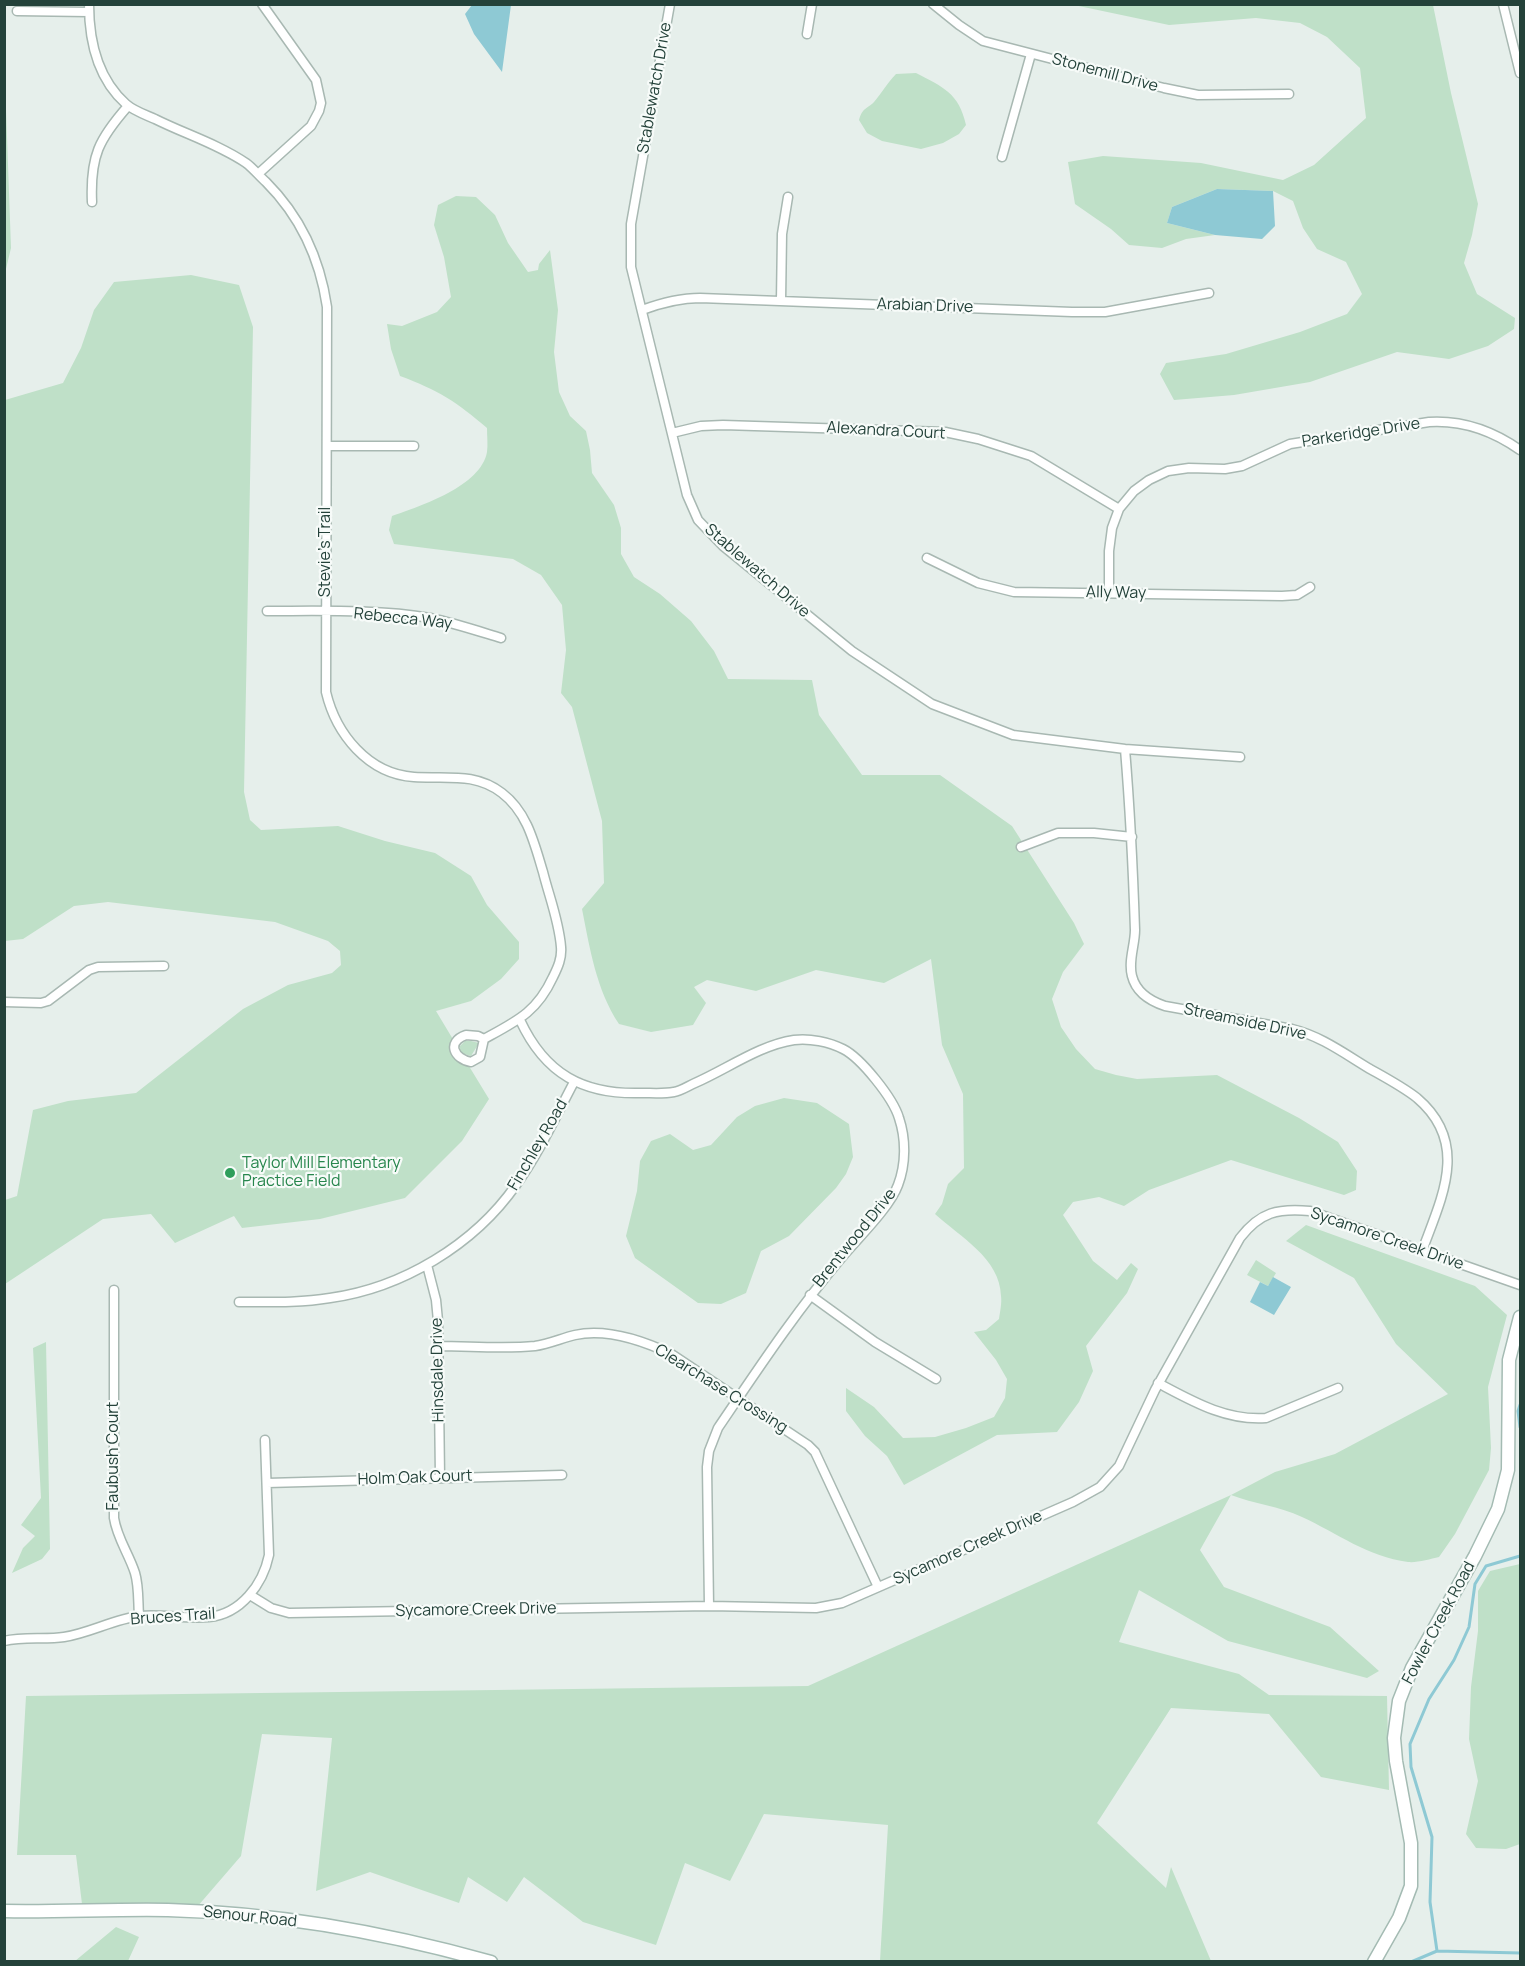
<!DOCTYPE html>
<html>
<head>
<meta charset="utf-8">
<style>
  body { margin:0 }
  #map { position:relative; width:1525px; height:1966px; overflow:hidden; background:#e6efeb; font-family:Manrope,sans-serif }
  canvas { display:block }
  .frame { position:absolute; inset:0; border:6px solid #24423a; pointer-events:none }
</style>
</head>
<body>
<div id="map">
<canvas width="1525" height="1966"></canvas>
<div class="frame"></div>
</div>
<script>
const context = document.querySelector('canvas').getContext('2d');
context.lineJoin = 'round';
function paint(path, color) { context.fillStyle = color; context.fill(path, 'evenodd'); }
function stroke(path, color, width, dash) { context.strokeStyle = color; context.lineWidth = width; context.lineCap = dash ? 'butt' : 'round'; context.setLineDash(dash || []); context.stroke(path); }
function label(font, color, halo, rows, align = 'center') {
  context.font = font + ' Manrope,sans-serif'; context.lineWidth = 4.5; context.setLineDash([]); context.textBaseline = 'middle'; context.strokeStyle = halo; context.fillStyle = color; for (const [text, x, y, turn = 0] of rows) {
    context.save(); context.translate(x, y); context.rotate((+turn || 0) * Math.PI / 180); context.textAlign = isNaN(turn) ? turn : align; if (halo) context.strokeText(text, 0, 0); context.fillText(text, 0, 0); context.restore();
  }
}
paint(new Path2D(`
  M1074,5H1433L1451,93L1478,204L1472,235L1464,263L1477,294L1515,318L1514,329L1488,346L1449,359L1397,352L1310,382L1234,395L1174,400L1160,374L1166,363L1226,354L1300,332L1347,314L1362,294L1346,262L1317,249L1303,228L1293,201L1273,191L1217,189L1172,207L1167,223L1215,235L1186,239L1162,248L1129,245L1111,229L1075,204L1068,162L1103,156L1201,163L1283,180L1314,165L1366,118L1360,68L1327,37L1300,23L1256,18L1169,25Z
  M916,73C943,87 959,93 966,125L959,134L943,143L921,149L882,141L867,133L859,120C863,107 866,110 874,102C882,93 887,83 896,74Z
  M5,108L6,109L11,248L5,273Z
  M456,196L476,197L495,215L508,243L528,272L538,270L539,264L550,250L558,310L554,352L559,392L570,416L586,431L590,450L592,473L614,505L621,528V554L634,577L660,594L691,621L714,651L728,679L812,680L819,715L862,775H940L1012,826L1074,923L1084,944L1063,972L1052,999L1061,1027L1076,1049L1095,1069L1116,1075L1137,1079L1217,1075L1299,1118L1338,1142L1357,1171L1356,1190L1344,1195L1231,1160L1149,1190L1124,1206L1099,1197L1073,1202L1063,1215L1093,1261L1117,1280L1131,1263L1138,1269L1127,1293L1086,1346L1093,1371L1079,1402L1057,1432L997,1435L904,1485L887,1456L865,1436L846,1411V1388L874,1407L903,1438L935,1437L966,1428L994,1417L1005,1398L1007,1379L996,1360L974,1332L986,1330L999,1319C1000,1312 1002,1303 1001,1296C1000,1258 960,1237 935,1214L942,1204L948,1184L964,1168L963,1094L942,1045L931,959L884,983L816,970L756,991L707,980L694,987L706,1003L693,1025L651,1032L619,1024C596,989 590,949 582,909L604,883L602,821L572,707L561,693L566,650L562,605L541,575L513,559L394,544L389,530L392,516C421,506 481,486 487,452C488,445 487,436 487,428C457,402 438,390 400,376L391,349L387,324L402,326L437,312L451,297L444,257L434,225L438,205Z
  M191,275L239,285L253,327L244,792L250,820L261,830L338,826L385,841L435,853L471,876L487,905L519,942V959L501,979L471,1001L436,1011L460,1051V1046L465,1041H471L479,1043L471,1056L461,1053L489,1099L462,1141L405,1198L320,1219L242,1228L234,1216L175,1243L151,1214L103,1219L5,1284V1200L17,1196L33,1110L68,1101L136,1093L243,1009L288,985L332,973L341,965L340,951L328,941L275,922L108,902L74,906L23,939L5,941V400L63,383L81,348L94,310L114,282Z
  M784,1098L817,1103L849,1124L853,1157L846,1174L836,1188L789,1236L761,1251L746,1293L721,1304L698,1303L635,1258L626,1236L637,1191L640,1161L651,1141L670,1134L693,1150L711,1145L737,1117L755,1106Z
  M1306,1225L1475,1286L1507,1315L1488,1387L1491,1448L1489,1470L1455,1534L1439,1557C1430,1559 1417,1563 1408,1562C1368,1557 1337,1533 1302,1517C1279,1506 1254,1504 1231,1495L1200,1550L1224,1587L1330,1627L1379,1671L1367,1678L1228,1641L1139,1590L1119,1642L1239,1674L1269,1695L1387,1696L1389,1790L1321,1777L1269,1714L1171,1708L1097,1823L1166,1888L1171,1867L1211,1961H880L888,1825L764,1814L730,1881L685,1863L656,1945L583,1922L524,1877L507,1902L468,1877L459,1903L370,1872L316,1891L332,1738L262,1734L241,1856L197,1907L82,1904L76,1855H17L26,1696L808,1686L1231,1495L1275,1472L1335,1454L1448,1394L1396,1344L1354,1278L1286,1241Z
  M1256,1260L1276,1273L1268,1286L1247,1275Z
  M46,1342L50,1549L42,1559L12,1573L23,1548L35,1536L21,1525L41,1498L33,1348Z
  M1520,1564V1844L1506,1849L1476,1848L1466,1834L1478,1781L1469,1739L1471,1687L1478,1631V1591L1490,1571Z
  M116,1927L139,1937L128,1961H75Z`), '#bfe0c8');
paint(new Path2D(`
  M472,5H511L502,72L474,34L465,14Z
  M1217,189L1273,191L1275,226L1262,239L1215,235L1167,223L1172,207Z
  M1273,1277L1291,1287L1274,1315L1250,1302L1260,1282L1268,1286Z`), '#8ec9d4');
stroke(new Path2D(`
  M1520,1405L1518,1411L1520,1427
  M1437,1951L1430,1902L1432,1837L1411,1767L1410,1744L1429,1699L1454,1660L1469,1627L1475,1584L1486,1566L1520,1556
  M1411,1962L1437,1951L1520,1953`), '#8ec9d4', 3);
const street = new Path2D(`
  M89,4C89,41 98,79 126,104C134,111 146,115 155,119C185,134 218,144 246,163C253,168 259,176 266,182C300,216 320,259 327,307L326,692C336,734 368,774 414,777C446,779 475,772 502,793C527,812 534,842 543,872C549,896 559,921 561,947C562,958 558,967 553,977C537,1012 517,1021 484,1039
  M670,4L631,224V267L687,495L698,520L723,546L852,651L932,704L1013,735L1125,749L1240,757
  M933,4L959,25L983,41L1164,88L1198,95L1289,94
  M1503,4L1520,73
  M17,11L89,12
  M807,34L812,4
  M1002,157L1031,54
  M258,174L311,126L319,111L321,103L316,80L262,4
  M92,202C90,156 99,139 128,106
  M781,301L782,234L788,197
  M642,310C661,303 680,298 700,298L1072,312H1105L1209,293
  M672,433L701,426L723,425L945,432L978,439L1031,456L1119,509
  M327,446H414
  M927,558L978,583L1014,592L1282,596L1297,595L1310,587
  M1109,592V551L1112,528L1119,509L1134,491L1149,480L1168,471L1189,468L1225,469L1242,466L1290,444L1429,422C1462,420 1493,431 1520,450
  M267,611C318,611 380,609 430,618C454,623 478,631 501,638
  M1125,749C1130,809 1133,869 1135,930C1135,945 1128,961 1132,976C1136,992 1150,1001 1165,1006L1292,1029C1321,1036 1345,1054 1370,1069C1386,1078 1403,1087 1417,1098C1470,1143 1442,1197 1422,1251
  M1021,847L1058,833H1094L1132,837
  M4,1002L41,1003L48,1001L89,970L98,967L164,966
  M520,1020C545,1074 583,1095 642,1093C652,1093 664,1094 674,1092C681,1091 688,1086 695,1083C727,1069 760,1045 794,1040C810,1038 829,1042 843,1049C861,1058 893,1098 899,1118C906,1139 906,1164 898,1185C890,1207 859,1237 843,1256C797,1310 758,1369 718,1428L709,1451L707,1467L709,1606
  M466,1035L478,1036L484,1039L480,1057L471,1062C454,1059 446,1042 466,1035Z
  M427,1265L436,1300L438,1321L440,1477
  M114,1290V1518C117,1538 129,1554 135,1573C139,1586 138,1602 139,1616
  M810,1295L875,1342L936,1379
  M239,1302C269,1302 300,1303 330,1298C402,1288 474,1245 516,1185C539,1153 556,1116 574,1082
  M438,1346C470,1346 504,1349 535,1346C549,1344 562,1338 575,1335C608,1328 644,1341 673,1355L808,1445L815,1452L878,1587
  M1158,1383C1192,1401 1226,1421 1266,1418L1338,1388
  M267,1483L562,1475
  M250,1595L271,1608L289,1613L709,1606L816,1608L842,1603L1073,1502L1100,1487L1119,1466L1155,1390L1240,1238C1260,1212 1278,1208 1310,1211L1520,1285
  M4,1641C24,1636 45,1640 64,1637C90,1633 114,1619 140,1616C163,1614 186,1619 209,1617C241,1614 263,1584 269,1555L265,1440`);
const secondary = new Path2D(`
  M4,1911C59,1912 114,1909 168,1910C279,1913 384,1932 491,1962
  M1374,1962L1399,1918L1411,1886V1843L1396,1761L1394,1738L1399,1701L1412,1668L1475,1556L1498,1509L1508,1470L1509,1360L1520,1317`);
stroke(street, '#a8b8b2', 11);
stroke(secondary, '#a4bbb3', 15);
stroke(street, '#fff', 8);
stroke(secondary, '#fff', 12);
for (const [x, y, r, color] of [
  [230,1173,6,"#2e9e5b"]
]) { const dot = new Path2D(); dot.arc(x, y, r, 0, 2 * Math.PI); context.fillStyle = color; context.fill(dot); stroke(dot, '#f7fbf9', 2); }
label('16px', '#24423a', '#f7fbf9', [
  ["Stonemill Drive",1105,73,15],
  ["Stablewatch Drive",655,88,-80],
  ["Arabian Drive",925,306,2],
  ["Alexandra Court",886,431,3],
  ["Parkeridge Drive",1361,433,-9],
  ["Stevie’s Trail",326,552,-90],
  ["Stablewatch Drive",757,571,41],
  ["Ally Way",1116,593,1],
  ["Rebecca Way",403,619,6],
  ["Streamside Drive",1245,1022,12],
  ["Finchley Road",538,1145,-60],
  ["Brentwood Drive",855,1238,-51],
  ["Sycamore Creek Drive",1387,1239,19],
  ["Hinsdale Drive",438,1370,-91],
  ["Clearchase Crossing",721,1389,32],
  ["Faubush Court",114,1456,-90],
  ["Holm Oak Court",415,1478,-2],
  ["Sycamore Creek Drive",968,1548,-24],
  ["Sycamore Creek Drive",476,1610,-1],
  ["Bruces Trail",173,1617,-4],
  ["Fowler Creek Road",1439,1623,-62],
  ["Senour Road",250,1917,6]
]);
label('16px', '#27864d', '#f7fbf9', [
  ["Taylor Mill Elementary",242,1164],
  ["Practice Field",242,1182]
], 'left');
</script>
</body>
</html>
